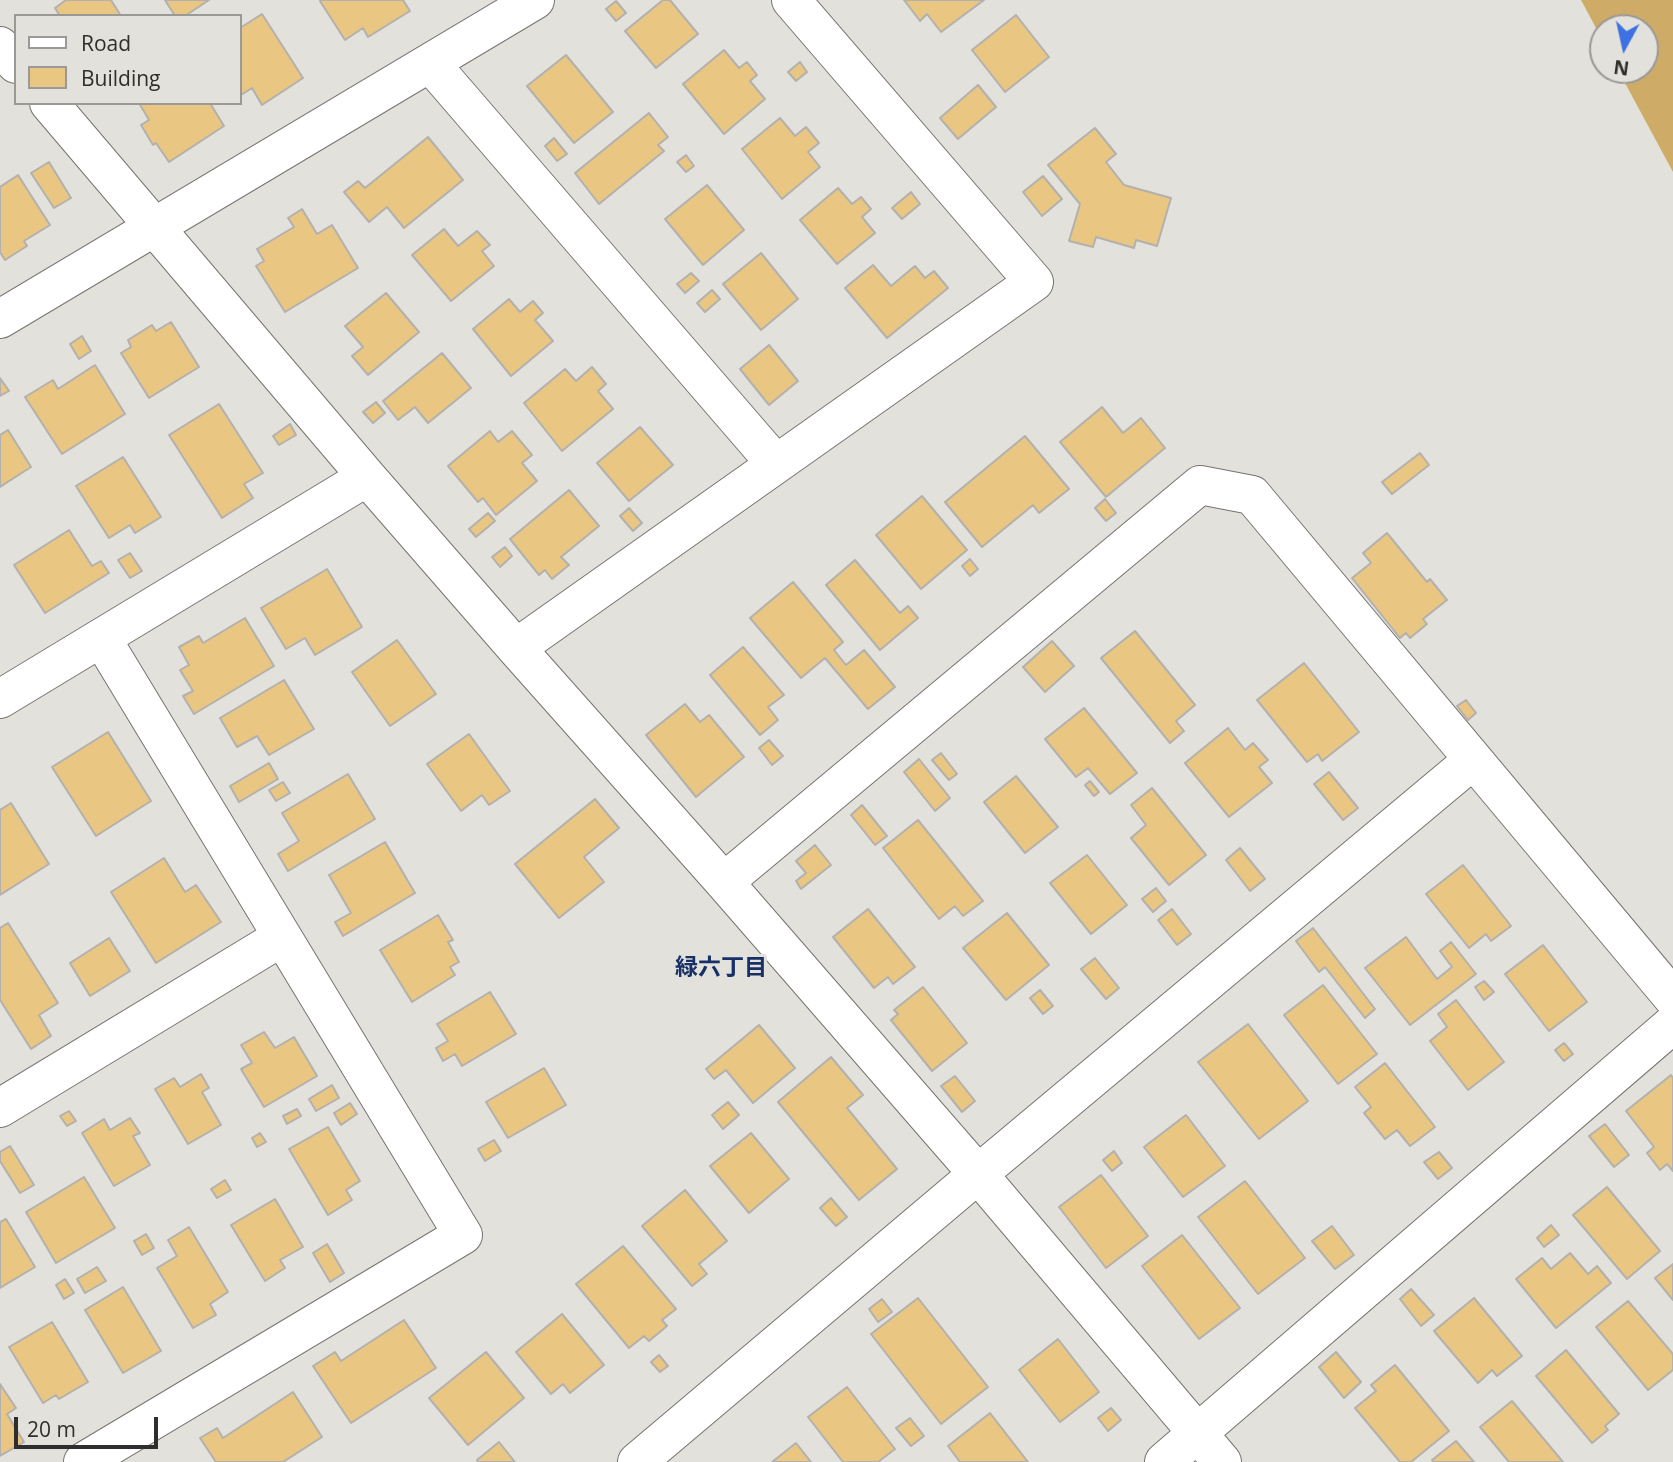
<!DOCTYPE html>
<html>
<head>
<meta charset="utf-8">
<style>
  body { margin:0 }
  #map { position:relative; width:1673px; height:1462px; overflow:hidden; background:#e3e1dc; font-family:"Open Sans",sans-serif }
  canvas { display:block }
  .legend { position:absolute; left:14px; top:14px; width:228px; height:91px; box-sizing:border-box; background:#e3e1dc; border:2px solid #9b9996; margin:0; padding:9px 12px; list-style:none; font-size:21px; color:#2f2e2c }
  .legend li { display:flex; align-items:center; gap:14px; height:35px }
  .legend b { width:35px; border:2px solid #9b9996 }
  .north { position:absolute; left:1589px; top:14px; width:70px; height:70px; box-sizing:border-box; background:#e3e1dc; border:2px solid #9b9996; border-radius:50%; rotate:188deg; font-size:19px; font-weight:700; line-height:28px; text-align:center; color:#2f2e2c }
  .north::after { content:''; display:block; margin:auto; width:24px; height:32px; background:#3e71e2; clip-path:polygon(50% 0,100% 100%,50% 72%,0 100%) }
  .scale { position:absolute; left:14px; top:1417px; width:144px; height:32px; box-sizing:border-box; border:4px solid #2f2e2c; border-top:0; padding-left:9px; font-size:21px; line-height:24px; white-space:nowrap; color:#2f2e2c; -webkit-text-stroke:5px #e3e1dc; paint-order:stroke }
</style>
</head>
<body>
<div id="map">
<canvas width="1673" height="1462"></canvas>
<ul class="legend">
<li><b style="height:9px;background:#fff"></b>Road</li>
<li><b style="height:19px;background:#e9c681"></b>Building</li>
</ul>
<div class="north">N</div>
<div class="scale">20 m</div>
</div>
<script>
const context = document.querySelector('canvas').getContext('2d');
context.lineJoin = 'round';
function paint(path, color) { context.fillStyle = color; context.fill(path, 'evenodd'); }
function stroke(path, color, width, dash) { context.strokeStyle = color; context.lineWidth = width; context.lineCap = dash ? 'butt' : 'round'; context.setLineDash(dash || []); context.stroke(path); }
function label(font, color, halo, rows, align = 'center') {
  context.font = font + ' "Open Sans","Noto Sans JP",sans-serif'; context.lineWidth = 6; context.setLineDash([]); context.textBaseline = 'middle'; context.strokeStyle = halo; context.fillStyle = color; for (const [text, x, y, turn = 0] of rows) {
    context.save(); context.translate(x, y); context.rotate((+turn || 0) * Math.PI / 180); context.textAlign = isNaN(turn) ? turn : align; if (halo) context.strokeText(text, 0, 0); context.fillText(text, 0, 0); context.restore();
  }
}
paint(new Path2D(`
  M1581,0H1673V172L1618,70H1645V28H1603V41Z`), '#ceab67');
const building = new Path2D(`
  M66,0H111L121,16H60L55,8Z
  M165,0H209L185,16H175Z
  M322,0H403L410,11L368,37L363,28L345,40L320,1Z
  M663,0H670L698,34L656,68L625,31Z
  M904,0H984L941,32L927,14L920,21Z
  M616,1L626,13L616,21L606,9Z
  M262,14L303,78L262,105L252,88L241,95L240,93V28Z
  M1016,15L1049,57L1005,92L972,50Z
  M724,50L739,68L747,62L757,75L750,81L765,99L724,134L683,84Z
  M566,55L613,112L574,143L527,86Z
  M800,62L807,72L796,81L788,72Z
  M978,85L996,107L958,139L940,118Z
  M139,103H210L224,126L169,162L156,143L153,145L141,125L149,120Z
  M649,113L668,137L658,145L664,151L599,204L575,173Z
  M780,118L795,136L806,127L819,143L808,152L820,167L782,199L742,149Z
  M1095,128L1116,154L1106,162L1124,185L1171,198L1157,246L1136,240L1134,248L1096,237L1093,247L1069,241L1080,204L1048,165Z
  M428,137L463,180L404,228L387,207L369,222L344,192L358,181L365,188Z
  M554,138L567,154L557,161L545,146Z
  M686,155L694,166L686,172L677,162Z
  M49,162L71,198L54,208L31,173Z
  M18,175L50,225L24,241L27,246L5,260L0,252V187Z
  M1043,176L1062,199L1042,216L1023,192Z
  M707,185L744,230L703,265L665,219Z
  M838,188L852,204L861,197L871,209L862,217L875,233L837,264L800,220Z
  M911,192L920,204L902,219L892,208Z
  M302,209L317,234L332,225L358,268L285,312L256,266L264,261L257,249L294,227L288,218Z
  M444,229L458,246L477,231L490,245L482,251L494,266L451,301L412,255Z
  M761,253L798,299L761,330L723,284Z
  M873,265L891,286L915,266L925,278L934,271L948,288L887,338L845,288Z
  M691,273L699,281L685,293L677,284Z
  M712,290L720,299L705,312L697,303Z
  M386,293L419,332L368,375L352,356L363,347L345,326Z
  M509,299L520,312L533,301L543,313L535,320L553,341L511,376L473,329Z
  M171,322L199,367L149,398L121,353L131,347L128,340L152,325L156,331Z
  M82,336L91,351L79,359L70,344Z
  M769,345L798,381L769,405L740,369Z
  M442,353L471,388L428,423L415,407L398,420L383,401Z
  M95,365L125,414L62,454L25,397L53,380L58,389Z
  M592,367L606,384L598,391L613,409L562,451L524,403L565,369L576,381Z
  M0,378L9,391L0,396Z
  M376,402L385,413L373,423L363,412Z
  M219,404L263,473L244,484L253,498L222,518L169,435Z
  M1102,407L1123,433L1141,418L1165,448L1106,497L1060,442Z
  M290,424L296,435L279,445L273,436Z
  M640,427L673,465L629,501L597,463Z
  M8,430L31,467L0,487V435Z
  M490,431L498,442L512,431L532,455L522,463L537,481L496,515L483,498L478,502L448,466Z
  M1025,436L1069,489L1039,513L1033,505L982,547L945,502Z
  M1420,453L1429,465L1392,494L1382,482Z
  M123,457L161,517L135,533L130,525L109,538L76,486Z
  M569,490L599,526L561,557L569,565L552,579L545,570L539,575L510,539Z
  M922,496L967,550L921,589L876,535Z
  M1105,499L1116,513L1106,521L1095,508Z
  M629,508L642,523L633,531L620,516Z
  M488,513L495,521L476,537L469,529Z
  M69,530L92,566L101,561L109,573L45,613L14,565Z
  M1387,533L1427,582L1430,579L1447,600L1423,619L1427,624L1410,638L1406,633L1400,638L1352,578L1371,563L1363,553Z
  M505,547L512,556L500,567L492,557Z
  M130,553L142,571L130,578L118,560Z
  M970,559L978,569L970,576L962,566Z
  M855,560L900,613L908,606L918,618L880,650L826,585Z
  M327,569L362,627L315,655L305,638L286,649L261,608Z
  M793,582L843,642L834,650L846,665L864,650L895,687L868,709L825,658L801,678L750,618Z
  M245,618L274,666L194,714L183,696L193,691L180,670L189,665L179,647L199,636L203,643Z
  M1135,631L1195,705L1176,721L1184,731L1170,743L1101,658Z
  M397,640L436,694L390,726L352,672Z
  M1052,641L1074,666L1045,692L1023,667Z
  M743,647L784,695L768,707L778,720L760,735L710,675Z
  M1304,663L1359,732L1322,761L1318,754L1307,762L1257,700Z
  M284,680L314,729L269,755L257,736L237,747L220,718Z
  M1466,700L1476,713L1468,720L1457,706Z
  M685,704L700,722L709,715L744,757L696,797L646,735Z
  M1084,708L1137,773L1110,794L1088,768L1076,777L1045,739Z
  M1228,728L1245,750L1253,743L1268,760L1259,767L1272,783L1229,817L1185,763Z
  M108,732L151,801L96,836L52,767Z
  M469,734L510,791L489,805L482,795L461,811L427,764Z
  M769,740L783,756L772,765L759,748Z
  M941,753L957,774L949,780L932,760Z
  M919,759L950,798L935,811L904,772Z
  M269,763L278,779L239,802L230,786Z
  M1329,772L1358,808L1343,820L1314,784Z
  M348,774L375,819L288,871L278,854L299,841L282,813Z
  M1016,776L1058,827L1025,853L984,802Z
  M1090,781L1099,792L1094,796L1085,785Z
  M283,782L290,793L276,801L269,790Z
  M1152,788L1206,855L1169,885L1131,838L1146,825L1131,805Z
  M595,799L619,828L584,857L604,882L559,918L515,864Z
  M11,803L49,864L0,895V810Z
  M862,805L887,836L875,845L851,815Z
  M918,820L983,901L963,916L955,906L939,919L883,848Z
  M385,842L415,893L343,936L335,922L351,913L329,875Z
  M815,845L831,865L801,889L796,881L806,873L796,861Z
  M1240,848L1265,879L1250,891L1226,860Z
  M1087,855L1127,905L1091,934L1050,883Z
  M164,858L185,892L196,885L221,922L156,963L111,892Z
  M1463,865L1511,926L1491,941L1486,934L1469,948L1426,894Z
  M1156,888L1166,901L1153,912L1142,899Z
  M868,909L915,967L893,984L888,977L874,988L833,937Z
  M1172,909L1191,934L1177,945L1158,920Z
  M1007,913L1049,965L1006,1000L963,948Z
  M438,915L453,940L448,942L459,962L450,967L455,975L412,1002L380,950Z
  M8,923L58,1003L39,1015L51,1036L31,1049L0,1000V928Z
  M1313,928L1375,1009L1365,1018L1325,967L1319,972L1296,941Z
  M1406,937L1437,979L1452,967L1440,951L1451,942L1476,974L1410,1025L1365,968Z
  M109,938L130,971L90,996L70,963Z
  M1543,945L1587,1002L1549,1031L1505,974Z
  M1095,958L1119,988L1106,999L1081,969Z
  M1484,981L1494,992L1484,1000L1475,987Z
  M1323,985L1377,1054L1338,1084L1284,1015Z
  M923,987L967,1043L932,1071L891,1020L898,1014L894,1010Z
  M1040,990L1053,1006L1043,1014L1030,998Z
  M490,992L516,1034L462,1066L455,1054L443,1061L436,1048L448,1041L437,1024Z
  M1456,1000L1504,1062L1468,1090L1430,1041L1447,1027L1438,1014Z
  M1248,1024L1308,1101L1259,1139L1198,1062Z
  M759,1025L795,1068L753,1103L726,1070L714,1079L706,1069Z
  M264,1032L275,1048L294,1037L317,1076L264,1107L241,1069L252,1063L241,1045Z
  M1564,1043L1573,1054L1564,1061L1555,1050Z
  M831,1057L863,1095L847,1108L897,1169L859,1200L778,1102Z
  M1385,1063L1435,1127L1410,1146L1397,1130L1385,1139L1364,1113L1371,1107L1355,1087Z
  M544,1068L566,1105L508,1138L486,1102Z
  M201,1074L209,1088L202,1092L221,1125L188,1144L155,1089L174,1078L180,1087Z
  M1671,1075L1673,1078V1171L1667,1164L1660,1170L1647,1153L1654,1147L1626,1111Z
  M955,1076L975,1101L962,1112L941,1086Z
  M332,1085L339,1098L316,1111L309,1099Z
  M728,1102L739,1115L723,1129L712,1115Z
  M350,1103L357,1114L341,1125L334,1113Z
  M297,1109L301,1116L287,1124L283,1116Z
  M69,1111L76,1121L67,1126L60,1116Z
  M1186,1115L1225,1166L1183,1197L1144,1147Z
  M130,1118L140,1133L133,1136L150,1165L114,1186L82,1133L104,1119L110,1130Z
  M1605,1124L1629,1155L1614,1167L1589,1136Z
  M328,1127L360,1181L346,1190L352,1200L328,1215L289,1149Z
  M260,1133L266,1142L257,1147L252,1138Z
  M751,1133L789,1179L749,1213L710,1166Z
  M494,1140L501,1151L485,1161L478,1149Z
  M10,1146L34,1185L20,1193L0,1161V1152Z
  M1114,1151L1122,1163L1112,1171L1103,1160Z
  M1439,1152L1452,1168L1438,1179L1424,1162Z
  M1101,1175L1148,1236L1106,1268L1059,1207Z
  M84,1177L115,1228L56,1263L26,1212Z
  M225,1180L231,1190L217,1198L211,1189Z
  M1245,1181L1305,1258L1258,1294L1198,1217Z
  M1607,1187L1660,1251L1627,1279L1573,1215Z
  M685,1190L727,1241L699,1264L707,1274L692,1286L642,1226Z
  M831,1198L847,1217L836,1226L820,1208Z
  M275,1199L303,1247L280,1260L285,1268L265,1281L231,1225Z
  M6,1219L35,1267L0,1288V1222Z
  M1551,1225L1559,1235L1544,1247L1537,1238Z
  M1332,1226L1354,1255L1335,1269L1312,1241Z
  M189,1227L228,1292L210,1304L216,1315L193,1328L157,1268L177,1256L168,1240Z
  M146,1234L154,1248L142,1255L134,1241Z
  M1182,1235L1240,1308L1199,1339L1142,1266Z
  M327,1244L344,1273L330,1282L313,1253Z
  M623,1246L676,1309L662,1320L667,1326L649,1341L644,1336L629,1348L576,1284Z
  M1570,1253L1588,1274L1597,1266L1611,1283L1556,1328L1516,1279L1542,1258L1551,1269Z
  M1673,1264V1300L1655,1278Z
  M97,1267L106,1281L85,1293L77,1279Z
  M65,1279L74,1293L64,1299L56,1285Z
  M123,1287L161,1351L123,1373L85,1310Z
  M1411,1289L1434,1315L1421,1326L1400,1299Z
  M918,1298L988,1387L941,1424L871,1334Z
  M1474,1298L1522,1356L1497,1376L1492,1370L1478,1383L1434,1331Z
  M882,1299L892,1312L878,1322L869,1309Z
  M1628,1301L1673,1354V1370L1648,1390L1596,1327Z
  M562,1314L604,1365L570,1393L563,1384L551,1394L516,1352Z
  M404,1320L436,1368L351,1423L313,1366L335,1352L341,1361Z
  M52,1322L88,1382L59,1399L56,1395L43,1403L9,1347Z
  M1058,1339L1099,1392L1060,1422L1019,1370Z
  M1566,1350L1619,1414L1605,1426L1608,1430L1592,1443L1536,1376Z
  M486,1352L524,1398L468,1445L429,1398Z
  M1336,1352L1361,1382L1344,1398L1319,1367Z
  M659,1355L668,1366L660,1372L651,1362Z
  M1395,1365L1449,1431L1411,1462H1400L1355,1408L1376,1391L1371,1385Z
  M0,1384L16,1408L7,1414L24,1442L0,1456Z
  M847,1387L895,1449L878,1462H843L808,1417Z
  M293,1392L322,1437L283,1462H216L200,1438L217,1428L223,1438Z
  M1512,1401L1563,1462H1509L1480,1427Z
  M1111,1408L1121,1420L1108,1431L1098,1418Z
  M990,1413L1028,1462H960L948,1446Z
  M910,1418L924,1436L911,1446L896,1428Z
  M1456,1441L1474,1462H1434L1432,1460Z
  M499,1442L515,1462H478L477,1460Z
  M796,1443L811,1462H772Z`);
paint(building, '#e9c681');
stroke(building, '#b3b1ad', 2);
const street = new Path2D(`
  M0,46L16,64
  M430,63L776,464
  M49,103L367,477L516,648L724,882L978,1174L1222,1462
  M0,319L535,0
  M516,648L1034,282L791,0
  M0,699L367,477
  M724,882L1200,485L1252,495L1673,998
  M0,1108L282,937
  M83,1462L463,1235L102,639
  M637,1462L978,1174L1473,760
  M1164,1462L1673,1024`);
stroke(street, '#767470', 40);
stroke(street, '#fff', 38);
label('bold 23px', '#183066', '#e3e1dc', [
  ["緑六丁目",721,968]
]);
</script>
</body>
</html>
